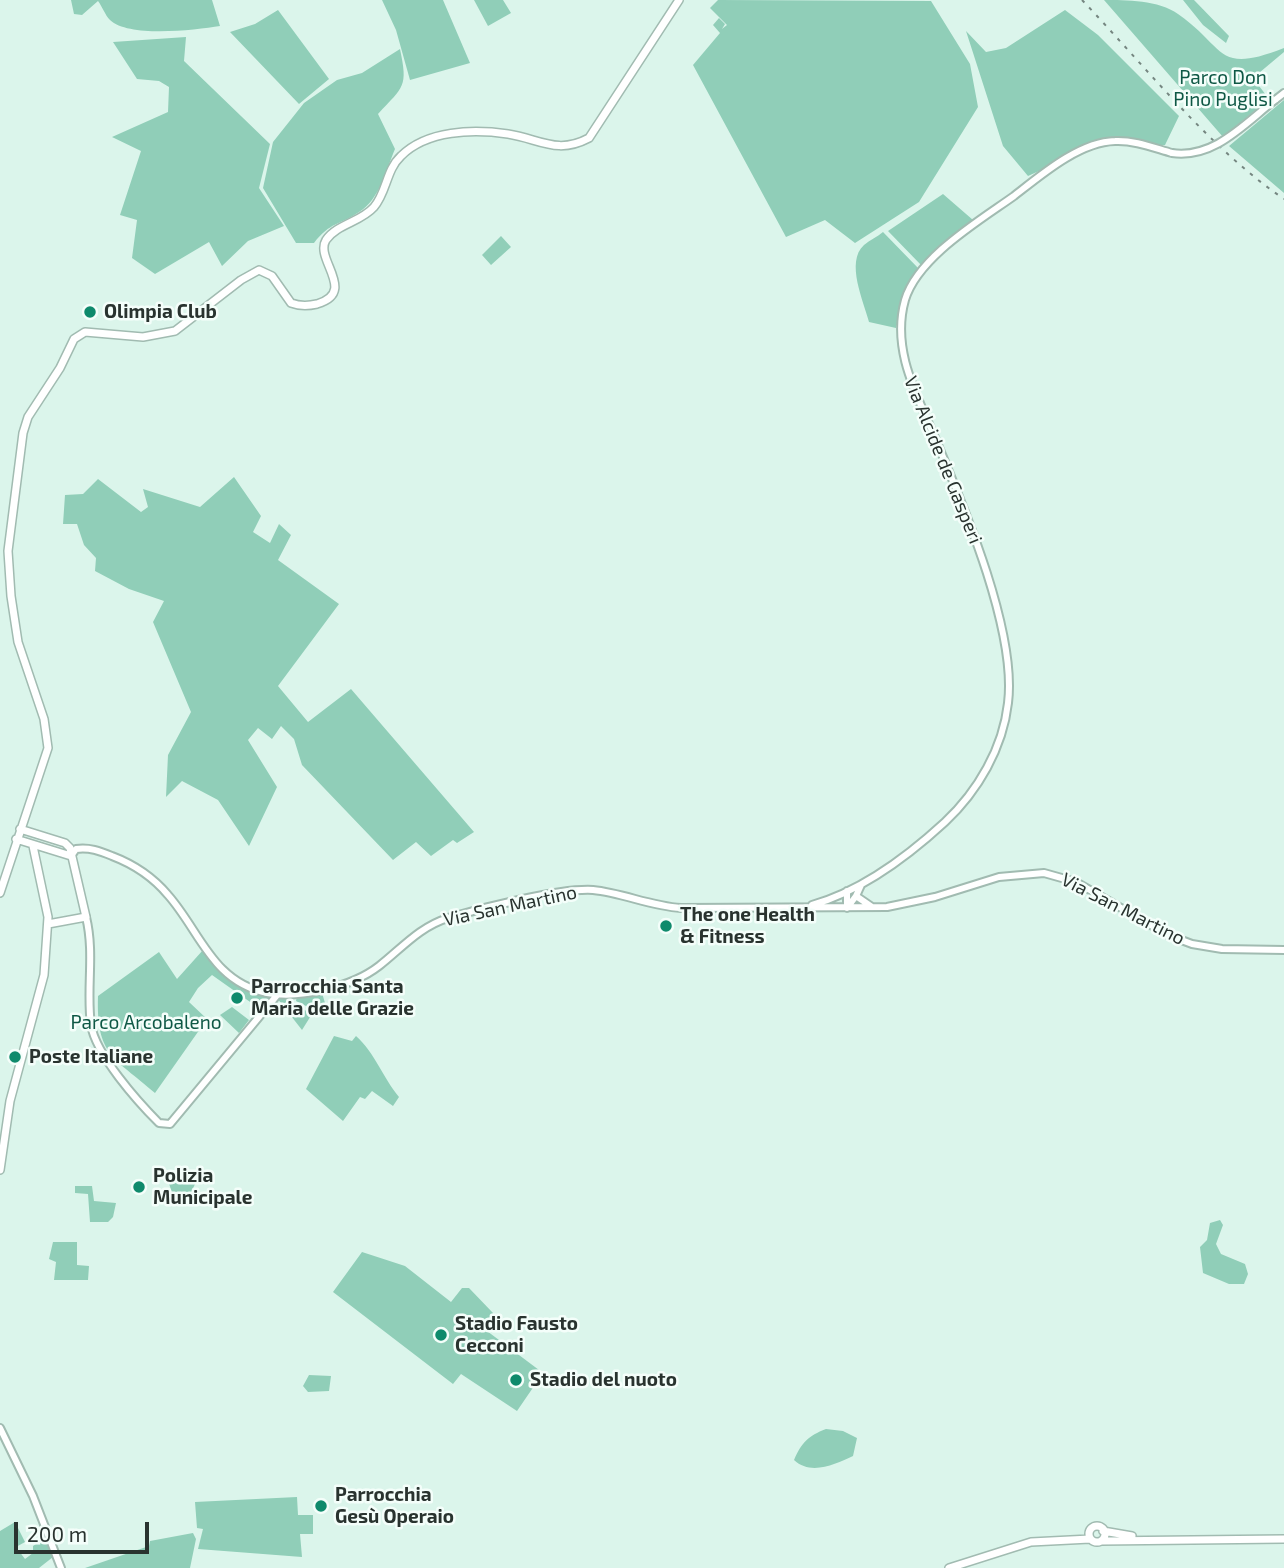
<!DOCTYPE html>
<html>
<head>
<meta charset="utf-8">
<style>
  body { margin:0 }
  #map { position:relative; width:1284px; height:1568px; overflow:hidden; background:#dbf5eb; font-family:"Exo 2",sans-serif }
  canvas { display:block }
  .scale { position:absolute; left:14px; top:1522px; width:135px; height:32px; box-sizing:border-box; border:4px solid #29332f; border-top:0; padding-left:9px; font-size:21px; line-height:24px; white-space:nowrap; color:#29332f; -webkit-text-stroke:5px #f4fefa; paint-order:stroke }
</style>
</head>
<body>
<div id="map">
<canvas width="1284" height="1568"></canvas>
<div class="scale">200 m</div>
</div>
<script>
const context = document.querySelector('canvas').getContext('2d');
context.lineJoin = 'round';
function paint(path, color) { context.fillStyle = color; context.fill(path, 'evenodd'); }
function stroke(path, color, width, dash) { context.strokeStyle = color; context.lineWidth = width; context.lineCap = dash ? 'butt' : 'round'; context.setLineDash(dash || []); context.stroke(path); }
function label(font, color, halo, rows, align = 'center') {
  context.font = font + ' "Exo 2",sans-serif'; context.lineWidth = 5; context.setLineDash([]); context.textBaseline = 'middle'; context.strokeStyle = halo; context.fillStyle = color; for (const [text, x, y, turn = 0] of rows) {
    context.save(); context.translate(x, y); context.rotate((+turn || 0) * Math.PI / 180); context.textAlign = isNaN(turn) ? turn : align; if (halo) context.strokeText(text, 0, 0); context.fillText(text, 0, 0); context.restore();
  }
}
paint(new Path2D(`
  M71,0H212L220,26C195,30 129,38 110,20C105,15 102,6 98,1L82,15L74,14Z
  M382,0H443L470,63L410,80L396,30Z
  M474,0H503L511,13L488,26Z
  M718,0L931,1L970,64L978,107L919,202L855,243L825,220L786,237L693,65L720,33L713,25L719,18L725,24L722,29L727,25L710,8Z
  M1104,0C1126,0 1159,0 1178,14C1227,48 1215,75 1284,48V52L1253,78L1269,99L1223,137Z
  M1183,0H1194L1229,36L1226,43L1203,25Z
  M278,10L329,79L299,104L230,32L255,24Z
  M1065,10L1098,35L1179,116L1165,145H1096L1028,176L1003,146L966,31L986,52L1006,48Z
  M186,37L184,61L270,144L259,188L284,226L248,241L222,266L209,242L155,274L132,258L137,220L120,215L141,151L112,137L168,112L169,87L159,81L137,79L113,42Z
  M400,49C408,87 404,86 378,114L395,149C386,170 380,199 359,212C340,225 330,222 314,243H296L263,188L273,142L304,103L337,80L362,73Z
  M1284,100V193L1229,146Z
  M943,194L973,220L921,265L888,231Z
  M883,232L919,269L908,284L896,328L869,322C864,302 845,262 864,245C870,240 877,237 883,232Z
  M501,236L511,247L491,265L482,255Z
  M234,477L261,516L253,532L270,543L279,524L291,535L278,560L339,604L278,686L308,722L351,689L474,832L457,843L453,840L431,856L416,842L393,860L302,765L294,739L281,726L272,739L258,728L248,740L277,787L249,846L218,800L182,781L166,797L168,755L191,712L153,622L164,601L129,589L95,571L96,558L84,545L77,524H63L65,495L83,494L98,479L141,512L148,507L143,489L200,507Z
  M203,950L247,988L280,996L312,1014L302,1030L277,998L260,1009L212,975L198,988L189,1002L207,1019L155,1093C114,1057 96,1056 98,996L159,952L177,979Z
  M322,993L325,1003L320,1013L296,1001L297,996Z
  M232,1007L249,1020L239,1033L220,1015Z
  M334,1036L352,1041L356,1036C375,1053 383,1078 399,1097L393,1106L372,1091L365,1099L360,1097L343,1121L306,1089Z
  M166,1174L195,1184L188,1200L172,1193Z
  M75,1186H92L94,1201L116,1203L113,1217L108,1222H90L88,1194L75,1193Z
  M1220,1220L1223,1225L1216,1244L1221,1254L1245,1264L1248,1274L1244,1284H1229L1203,1273L1200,1247L1207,1240L1210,1223Z
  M53,1242H77V1265L89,1266L88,1280H54L56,1262L49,1259Z
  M362,1252L405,1266L451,1302L462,1288H469L493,1313L483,1328L543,1373L517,1411L461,1374L453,1384L333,1292Z
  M309,1375L331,1376L329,1391L308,1392L303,1386Z
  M826,1429L843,1431L857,1438L853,1456C836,1464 811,1476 794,1460C802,1442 808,1436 826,1429Z
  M297,1497L298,1515H313V1534H300L302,1557L198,1549L203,1529L197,1528L195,1502Z
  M15,1522L25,1542L16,1547L25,1559L33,1553V1546L45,1538L53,1557L39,1568H0V1531Z
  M193,1533L196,1539L190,1568H85L149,1546L150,1541Z`), '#90ceb8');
const tertiary = new Path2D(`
  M1275,100L1284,93
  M71,856L76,849C89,847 100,851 112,856C133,864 153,877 168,895C200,931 212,982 267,993C300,999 352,987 379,966C401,949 419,927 448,918C482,908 559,888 593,890C623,893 650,906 681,908L887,907L935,897L999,877L1044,873L1076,882L1168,935L1192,944L1222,949L1284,950
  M861,885L856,896L872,907
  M847,891V908L856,896
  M812,905C862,891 907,857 945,822C978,791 1003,748 1008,703C1017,632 964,507 936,440C917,395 891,350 905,300C918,257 979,221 1014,196C1041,175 1079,142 1115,141C1134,140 1154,148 1172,153
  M86,917C95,954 86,989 91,1025C96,1055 138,1102 159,1123L170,1124L278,994
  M0,1428L33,1496L61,1568`);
const secondary = new Path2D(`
  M20,829L65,843L70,848L86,917L48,924
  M16,839L71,856
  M0,893L48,748L44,719L18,642L11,596L8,551L23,433L28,417L60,368L74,339L85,332L143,337L175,331L241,280L259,270L272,276L291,303C299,306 308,306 317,304C358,292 314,259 326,240C337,224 361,222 374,207C387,192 386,170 401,156C427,130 473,129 508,134C540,139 557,155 589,138L679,0
  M0,1170L10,1101L44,975L48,917L33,846
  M1089 1534a8 8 0 1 1 16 0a8 8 0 1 1-16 0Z
  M1103,1531L1132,1536
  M1101,1541L1284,1539
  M949,1568L1031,1542L1090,1539`);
stroke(tertiary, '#a1bbb1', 10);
stroke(secondary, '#a1bbb1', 10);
stroke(tertiary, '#fff', 6);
stroke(secondary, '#fff', 7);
stroke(new Path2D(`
  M1082,0C1145,66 1209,148 1284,199`), '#758680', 2, [3.5, 7]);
const tertiaryBridge = new Path2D(`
  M1172,153C1214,159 1244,124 1275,100`);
stroke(tertiaryBridge, '#a1bbb1', 10, []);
stroke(tertiaryBridge, '#fff', 6);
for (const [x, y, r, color] of [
  [90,312,7,"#0f8a6c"],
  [666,926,7,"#0f8a6c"],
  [237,998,7,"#0f8a6c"],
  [15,1057,7,"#0f8a6c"],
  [139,1187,7,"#0f8a6c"],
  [441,1335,7,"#0f8a6c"],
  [516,1380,7,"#0f8a6c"],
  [321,1506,7,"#0f8a6c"]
]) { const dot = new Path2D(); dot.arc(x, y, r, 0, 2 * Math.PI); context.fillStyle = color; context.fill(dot); stroke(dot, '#f4fefa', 2.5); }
label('19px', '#0e5845', '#f4fefa', [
  ["Parco Don",1223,78],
  ["Pino Puglisi",1223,100],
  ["Parco Arcobaleno",146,1023]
]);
label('bold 19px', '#29332f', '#f4fefa', [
  ["Olimpia Club",104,312],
  ["The one Health",680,915],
  ["& Fitness",680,937],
  ["Parrocchia Santa",251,987],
  ["Maria delle Grazie",251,1009],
  ["Poste Italiane",29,1057],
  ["Polizia",153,1176],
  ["Municipale",153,1198],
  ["Stadio Fausto",455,1324],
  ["Cecconi",455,1346],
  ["Stadio del nuoto",530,1380],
  ["Parrocchia",335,1495],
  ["Gesù Operaio",335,1517]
], 'left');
label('19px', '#29332f', '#f4fefa', [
  ["Via Alcide de Gasperi",943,460,68],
  ["Via San Martino",510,906,-12],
  ["Via San Martino",1123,909,27]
]);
</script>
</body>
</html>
